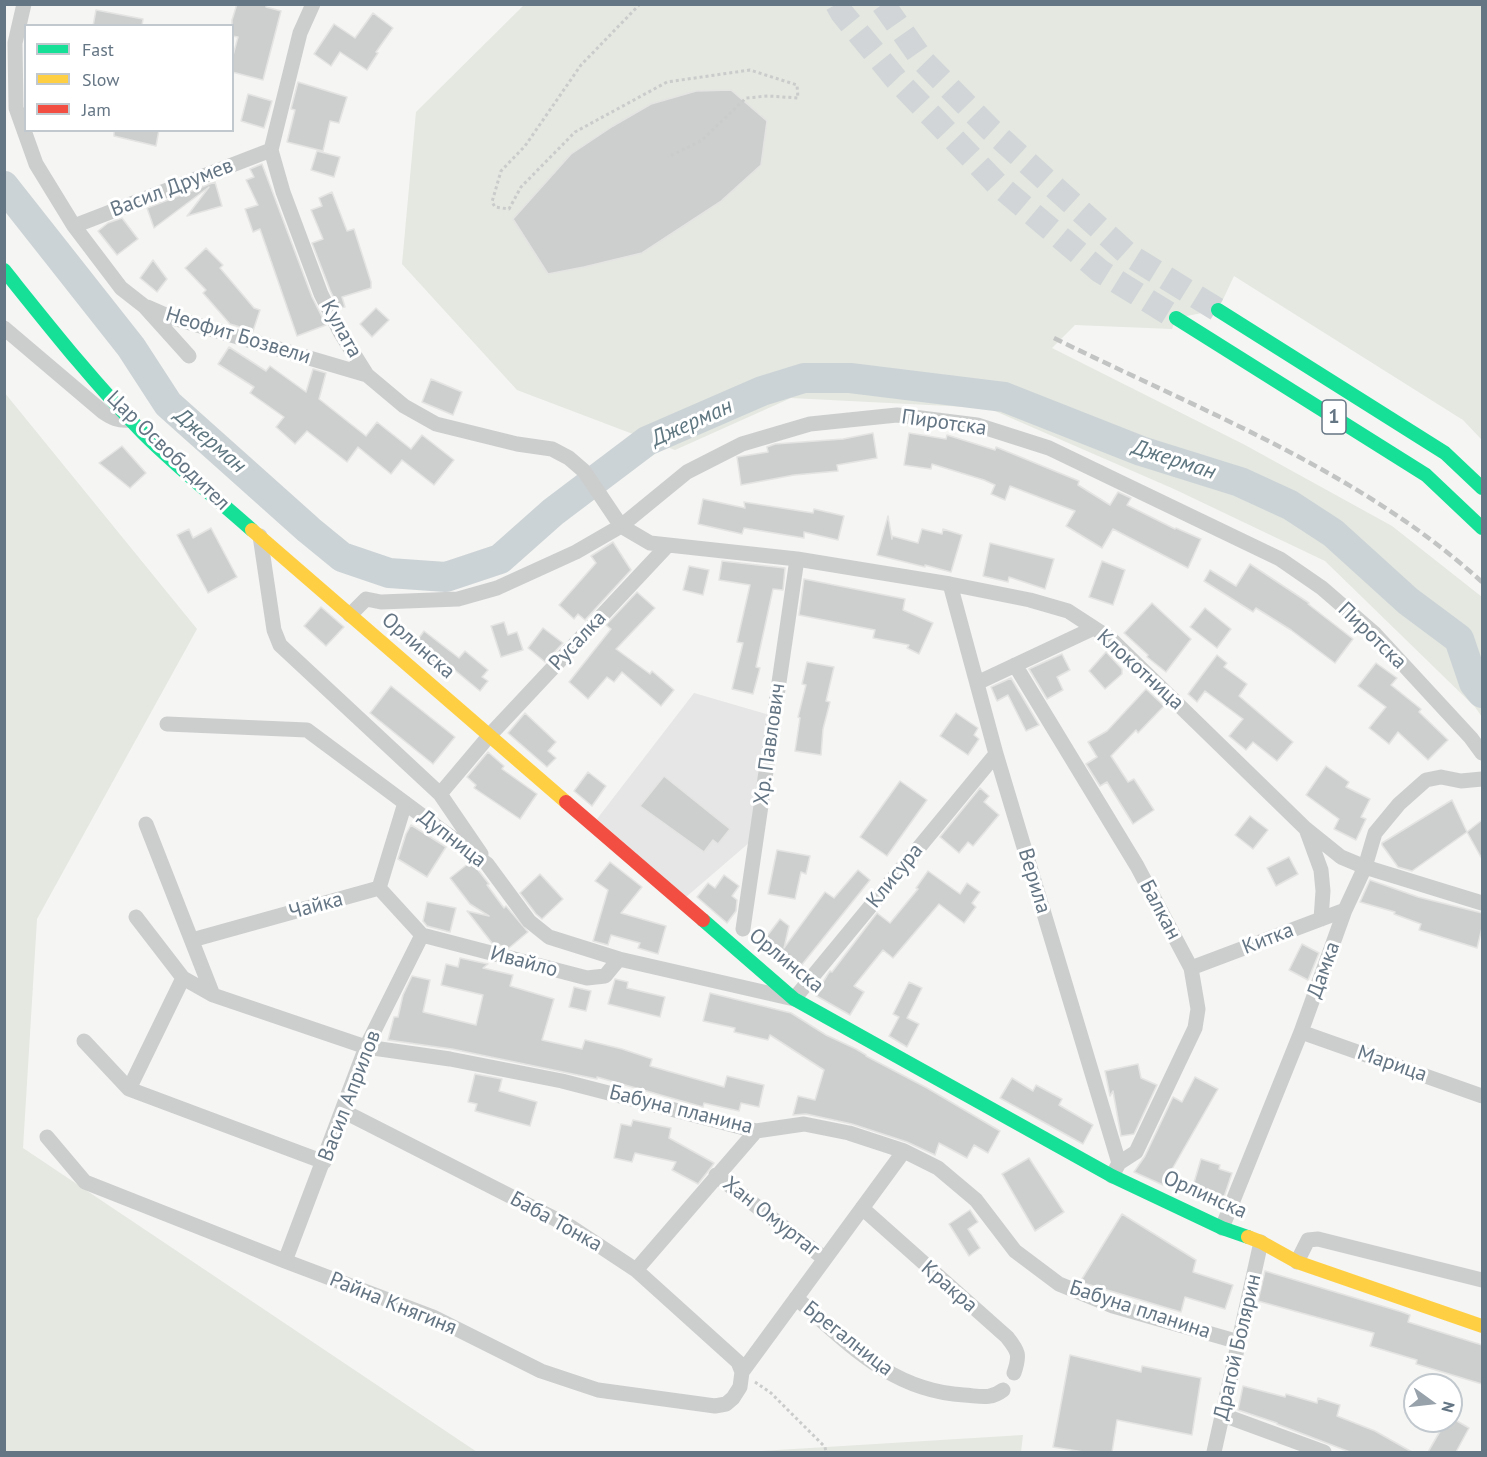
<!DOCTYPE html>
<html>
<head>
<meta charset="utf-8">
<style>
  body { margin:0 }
  #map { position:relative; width:1487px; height:1457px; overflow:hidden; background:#f5f5f3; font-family:"PT Sans",sans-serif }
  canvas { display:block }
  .frame { position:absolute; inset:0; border:6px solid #647584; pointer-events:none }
  .legend { position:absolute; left:24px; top:24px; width:210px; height:108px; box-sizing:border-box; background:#fff; border:2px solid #c1c8ce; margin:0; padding:8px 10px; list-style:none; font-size:18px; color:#647584 }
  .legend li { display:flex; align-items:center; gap:12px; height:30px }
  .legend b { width:30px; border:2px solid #c1c8ce }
  .north { position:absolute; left:1403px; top:1373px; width:60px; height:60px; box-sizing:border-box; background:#fff; border:2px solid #c1c8ce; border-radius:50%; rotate:105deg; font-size:16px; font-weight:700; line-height:24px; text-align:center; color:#647584 }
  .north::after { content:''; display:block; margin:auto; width:21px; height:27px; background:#97a2ab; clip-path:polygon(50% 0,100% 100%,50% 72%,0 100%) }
</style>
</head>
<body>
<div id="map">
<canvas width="1487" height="1457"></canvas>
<div class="frame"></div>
<ul class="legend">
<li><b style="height:8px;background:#16e098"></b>Fast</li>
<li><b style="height:8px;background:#ffcf43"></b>Slow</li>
<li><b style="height:8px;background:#f24e42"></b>Jam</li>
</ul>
<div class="north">N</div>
</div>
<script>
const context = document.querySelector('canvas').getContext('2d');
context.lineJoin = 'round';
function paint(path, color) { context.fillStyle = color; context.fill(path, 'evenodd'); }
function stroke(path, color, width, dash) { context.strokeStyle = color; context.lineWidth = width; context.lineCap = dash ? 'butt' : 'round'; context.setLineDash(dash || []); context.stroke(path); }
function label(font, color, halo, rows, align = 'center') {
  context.font = font + ' "PT Sans",sans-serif'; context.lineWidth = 6; context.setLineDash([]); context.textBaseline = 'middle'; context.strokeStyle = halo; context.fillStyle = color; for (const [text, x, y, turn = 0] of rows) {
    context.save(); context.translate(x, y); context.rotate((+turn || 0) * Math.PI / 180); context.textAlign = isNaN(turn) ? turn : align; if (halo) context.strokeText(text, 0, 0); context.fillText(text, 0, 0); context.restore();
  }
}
paint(new Path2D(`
  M694,693L766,714L750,842L686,897L597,819Z`), '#e5e6e5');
paint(new Path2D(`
  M524,5H1482V440L1463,420L1234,276L1218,310L1176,318L1172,329L1075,325L1052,348L1245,445L1392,526L1482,597V717L1475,707L1325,561L1174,489L988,408L791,398L675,450L517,390L402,264L416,112Z
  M4,392L197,629L37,919L23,1148L477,1452H5Z
  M1023,1435L1021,1452H745Z`), '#e4e8e1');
stroke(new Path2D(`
  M4,186L131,347L168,404L309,530L342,557L389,573L446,577L500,559L553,512L647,441L762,391L804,378H850L1004,397L1141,451L1240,482L1290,505L1333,533L1408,601L1459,639L1474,683L1482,693`), '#ccd3d6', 30);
const building = new Path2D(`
  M237,4H266V7L281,11L263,80L232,72V59L238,37L232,36V20Z
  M96,10L143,19L142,26H93Z
  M373,13L393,28L376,52L378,53L367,70L340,52L331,66L314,54L334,24L355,38Z
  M298,82L347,97L339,123L330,121L323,151L287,142L295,110L291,109Z
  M731,90L767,121L761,165L720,202L642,253L584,267L548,274L513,219L571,154L613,126L651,104L696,91Z
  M248,94L272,101L264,128L241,121Z
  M114,130H159L156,146L114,136Z
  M317,151L340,157L334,177L311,170Z
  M262,164L312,297L326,325L297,336L260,229L253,232L245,209L258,205L246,180L254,177L250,169Z
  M215,182L222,206L187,216L209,187L154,228L147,208Z
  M332,192L347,231L354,229L371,282V288L342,297L345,307L339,308L330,290L312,243L323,239L311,210L322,206L319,198Z
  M122,218L138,239L117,255L98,231L108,223Z
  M206,248L223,265L220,268L254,308L260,310L253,331L230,324L203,293L206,290L185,268Z
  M153,260L167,279L157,292L140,278Z
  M376,308L389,320L372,337L360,324Z
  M229,347L266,371L270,366L306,392L313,369L326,373L319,399L366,436L377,422L411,449L422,435L454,460L434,485L402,460L391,474L358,447L347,462L307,431L295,444L276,427L284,417L250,393L254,387L218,364Z
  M431,379L462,392L453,415L422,402Z
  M873,433L877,458L837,465L838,471L794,475L741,485L737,457L768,452L767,447L775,444L843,439Z
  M909,433L946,439L947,435L995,450L996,447L1079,481L1078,485L1110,505L1118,492L1131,498L1127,505L1175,529L1176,528L1201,539L1188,568L1113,529L1102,548L1066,526L1075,511L1010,486L1005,500L991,494L995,485L984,480L932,464L931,469L904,465Z
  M122,446L146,473L130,488L99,463Z
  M703,499L745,508L744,502L813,513L814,509L844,516L838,540L804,532V538L744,528L742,534L698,524Z
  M888,516L892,539V536L918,543L922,529L942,534L943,529L962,535L951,572L925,565V567L877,555Z
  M211,528L237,577L208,593L177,535L189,529L193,538Z
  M613,542L631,570L585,620L578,614L574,619L559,605L596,563L591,556Z
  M990,543L1054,559L1045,589L1009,577L1008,582L983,576Z
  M722,561L785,568L783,590L773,589L756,667L760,668L753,694L732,689L743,643L737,642L750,585L719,580Z
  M1102,561L1125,570L1113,605L1089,597Z
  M1250,564L1309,603L1308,604L1353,639L1335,663L1291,630L1256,608L1253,612L1204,581L1210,570L1236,586Z
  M689,566L709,570L703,595L683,590Z
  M804,579L905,599L903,610L933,623L919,654L907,648L909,645L873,638L875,630L799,615Z
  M637,592L655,608L616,649L650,674L652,671L674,690L661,706L622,672L614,682L607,677L588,699L569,682L611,629L606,625Z
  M1152,603L1191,639L1166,672L1147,657L1148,655L1124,633Z
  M321,607L344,627L326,646L304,626Z
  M1205,608L1231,629L1217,648L1190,627Z
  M504,622L508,635L517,632L523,650L501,657L491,626Z
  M543,628L563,643L545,662L528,648Z
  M424,631L459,658L465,651L488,670L482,677L488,681L480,691L439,657L432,666L411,649Z
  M1106,652L1122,669V674L1105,689L1089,671Z
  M1062,654L1070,670L1057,677L1063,690L1047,699L1029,669Z
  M1217,655L1227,663L1224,667L1247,684L1239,696L1293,742L1277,761L1253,742L1246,750L1229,736L1243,719L1205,691L1197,702L1188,694Z
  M807,662L834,667L826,701L830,702L823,729L821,755L795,751L800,718L798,717L806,685L802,684Z
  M1376,663L1397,678L1391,685L1421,709L1419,712L1448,740L1428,760L1398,732L1389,744L1369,728L1386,707L1358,686Z
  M1011,678L1039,725L1026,731L1008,695L997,701L991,687Z
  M391,686L455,737L433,764L370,713Z
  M1146,689L1164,706L1138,733L1136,730L1111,756L1128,782L1134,779L1154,810L1133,824L1107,782L1100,786L1086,764L1097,757L1088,742L1107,731Z
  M525,713L556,742L548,751L556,758L547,767L508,733Z
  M956,713L978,728L974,735L979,739L968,755L940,736Z
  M488,752L504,766L502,769L537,794L520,819L474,788L476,785L467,777Z
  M1326,766L1349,782L1346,787L1370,799L1361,817L1366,819L1356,840L1334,829L1339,819L1306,795Z
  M588,772L606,786L592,806L574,791Z
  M664,776L730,829L718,844L713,840L704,852L640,806Z
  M900,781L927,800L887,856L860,837Z
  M980,788L989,796L984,802L999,815L973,846L968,842L959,853L940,837Z
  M1452,800L1467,832L1412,871L1398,867L1382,845V843Z
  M1250,816L1268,830L1253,849L1235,835Z
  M1482,820V859L1467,832Z
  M411,825L446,847L427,877L398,859L406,834Z
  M777,850L810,856L806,874L801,872L795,899L768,894Z
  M1289,857L1298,874L1276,886L1267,868Z
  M610,862L642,887L621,913L666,926L658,954L638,948L640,943L611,935L608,945L593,941L608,890L595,881Z
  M469,863L478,870L489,884L487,885L504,908L506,906L528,932L509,948L492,943L467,911L489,916L470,904L450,878Z
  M858,870L870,880L796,972L761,944L780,919L789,926L784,948L825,892L834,898Z
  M928,871L960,894L967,883L980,892L972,903L976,907L964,923L939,904L893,958L883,950L854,986L864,992L850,1015L815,995L828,974L830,971L832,972L877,913L890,923L918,889L916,888Z
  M540,874L563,899L542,919L536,914L520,893Z
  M724,875L739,886L732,896L737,900L736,911L727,923L697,897L708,883L715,888Z
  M1370,880L1418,897L1482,913V928L1477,948L1419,930L1421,924L1394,914L1395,912L1360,902Z
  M427,902L456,908L450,932L427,926L423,921Z
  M1302,944L1319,953L1308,980L1289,970Z
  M460,958L488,964L483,968L513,975L510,986L554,999L542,1040L582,1049L585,1040L622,1049L652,1059L650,1066L724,1087L727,1076L764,1085L759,1107L741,1103L739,1111L704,1103L703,1107L597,1077V1079L452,1049L388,1040L394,1017H398L403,995L412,976L430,980L423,1012L476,1025L483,995L441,985L446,964L458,967Z
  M615,979L628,982L627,988L665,997L660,1017L608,1004Z
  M909,982L922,988L907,1018L919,1024L907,1047L889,1036L899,1017L893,1014Z
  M574,987L591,991L586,1011L569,1007Z
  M710,993L791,1013L826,1035L856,1049L866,1055V1056L927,1088L1000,1131L988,1153L974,1145L967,1158L939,1143L935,1155L907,1142L852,1124L806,1114L793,1115L798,1096L815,1100L824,1070L770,1035L768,1040L734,1032L735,1028L703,1021Z
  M1138,1064L1141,1078L1157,1085L1134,1134L1121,1136L1113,1091L1110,1096L1105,1071Z
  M475,1074L502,1079L499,1091L537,1102L530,1126L475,1111L477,1104L468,1102Z
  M1195,1077L1218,1089L1163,1185L1134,1172L1145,1156L1173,1097L1182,1102Z
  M1012,1078L1033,1091L1036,1085L1062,1099L1059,1105L1093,1125L1083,1144L1000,1098Z
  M633,1120L671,1128L669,1138L714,1163L712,1166L698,1184L672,1170L676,1162L635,1153L632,1162L614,1158L621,1124L631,1126Z
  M1029,1158L1064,1212L1035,1231L1002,1174Z
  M1201,1159L1220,1165L1219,1169L1232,1173L1221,1206L1190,1196Z
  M970,1210L978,1222L968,1229L980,1248L969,1256L949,1224Z
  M1122,1214L1196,1260L1193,1272L1233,1285L1225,1309L1185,1297L1181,1312L1080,1282Z
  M1265,1271L1402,1312L1410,1315L1408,1322L1482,1345V1384L1416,1364L1417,1360L1370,1346L1374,1333L1258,1301Z
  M1070,1355L1141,1372L1142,1366L1201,1378L1192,1435L1117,1420L1112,1452H1083L1053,1447Z
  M1243,1386L1285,1397L1286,1394L1317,1403L1318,1398L1340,1405L1337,1416L1375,1431L1412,1452H1350L1277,1424V1423L1238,1410Z
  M1446,1421H1457L1469,1428L1456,1452H1428Z`);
paint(building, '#cdcfcf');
stroke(building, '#e4e4e3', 1.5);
stroke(new Path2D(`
  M837,4L842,13L896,79L997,184L1100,271L1176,318
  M883,4L923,61L990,129L1129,255L1218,310`), '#d1d5d7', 24, [24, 12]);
stroke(new Path2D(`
  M640,4L581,65L525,146L501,171L492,202L495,207L509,209L521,187L575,132L667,82L750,70L797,85L798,98L768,96L746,98L701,141L668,157
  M755,1382L771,1393L825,1447L826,1452`), '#cacbcb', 3, [3, 3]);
stroke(new Path2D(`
  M24,4L15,43L16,108L36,164L74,226L121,288L144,306L189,356
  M313,4L300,33L271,150L283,192L321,294L340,332L367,375L404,406L436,424L517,444L552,449L569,458L584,471L621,526L650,543L797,559L950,584L1030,600L1068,611L1111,639L1305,828L1341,857L1365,867L1482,903
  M74,226L271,150
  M147,307L170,317L367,375
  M4,328L103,412C112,418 118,421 129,420
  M260,536L274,630L280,645L440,794L481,854
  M950,584L996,754L1119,1163L1112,1176
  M350,615L366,599L381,602L458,599L497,588L576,552L621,526L687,472L742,444L810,424L897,415L977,425L1049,448L1280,559L1322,588L1375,634L1471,738L1482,753
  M1015,665L1137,866L1191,968L1198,1009L1195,1028L1136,1152L1119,1163
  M977,683L1094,628
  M167,724L307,730L487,864L529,921L549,937L619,959L794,999L996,754
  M440,794L489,736L668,545
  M146,824L213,995
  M1306,829L1321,870L1323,891L1321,919
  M379,888L405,803
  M743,929L797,559
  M422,935L587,978L605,976L619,959
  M192,940L379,888L422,935
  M1191,968L1345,910
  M183,978L213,995L366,1047L450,1059L562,1081L756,1131L804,1124L849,1133L904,1151L938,1168L976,1200L1015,1251L1059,1284L1113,1306L1239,1342
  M1301,1032L1482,1096
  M84,1041L129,1089L324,1162
  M129,1089L183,978L136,917
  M47,1137L85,1182L285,1261L433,1317L541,1371L598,1390L715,1406L726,1404L733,1398L740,1387L742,1372L738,1362L636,1270L571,1227L343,1111
  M716,1175L825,1259
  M862,1208L1007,1337C1019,1352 1020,1355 1014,1373
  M1222,1228L1301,1032L1345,910L1365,867L1375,833L1399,804L1426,780L1441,777L1461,781L1482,779
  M285,1261L366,1047L422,935
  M1297,1262L1308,1240L1318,1239L1482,1280
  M636,1270L756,1131
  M796,1298C848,1343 891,1391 964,1395C980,1396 990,1400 1003,1390
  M742,1372L904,1151
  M1223,1415L1324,1452
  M1214,1452L1261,1242`), '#cccece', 15);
stroke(new Path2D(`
  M4,270C49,326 93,382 143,433C177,467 216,498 252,530
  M1218,310L1445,453L1482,488
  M1176,318L1426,475L1482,528
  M703,920L794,999L1112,1176L1222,1228L1248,1237`), '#16e098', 14);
stroke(new Path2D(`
  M252,530L566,802
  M1248,1237L1261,1242L1297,1262L1482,1326`), '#ffcf43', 14);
stroke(new Path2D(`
  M566,802L703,920`), '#f24e42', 14);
stroke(new Path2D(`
  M1054,338C1201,411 1359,470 1482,582`), '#c2c4c4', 4.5, [9, 4.5]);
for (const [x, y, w] of [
  [1334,417,24]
]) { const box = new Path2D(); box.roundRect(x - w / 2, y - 17, w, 34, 4.5); context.fillStyle = '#fff'; context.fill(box); stroke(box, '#647584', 1.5); }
label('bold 20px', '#647584', null, [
  ["1",1334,417]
]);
label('21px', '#647584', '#fff', [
  ["Васил Друмев",172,188,-21],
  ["Кулата",341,329,61],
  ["Неофит Бозвели",238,336,17],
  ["Пиротска",944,423,8],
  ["Цар Освободител",168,451,44],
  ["Пиротска",1372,636,44],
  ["Русалка",578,641,-47],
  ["Орлинска",418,646,41],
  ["Клокотница",1140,670,42],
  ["Хр. Павлович",770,744,-82],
  ["Дупница",452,839,38],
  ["Клисура",895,876,-51],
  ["Верила",1034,881,73],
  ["Чайка",316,906,-15],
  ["Балкан",1160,910,62],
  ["Китка",1268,939,-21],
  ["Орлинска",786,961,39],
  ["Ивайло",524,962,15],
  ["Дамка",1324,970,-70],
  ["Марица",1392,1064,19],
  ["Васил Априлов",350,1096,-69],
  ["Бабуна планина",681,1110,14],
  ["Орлинска",1205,1195,24],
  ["Хан Омуртаг",771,1217,38],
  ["Баба Тонка",556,1222,29],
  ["Кракра",949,1287,41],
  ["Райна Княгиня",393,1304,22],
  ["Бабуна планина",1140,1310,18],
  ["Брегалница",848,1339,38],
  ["Драгой Болярин",1238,1347,-77]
]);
label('italic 22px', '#5f7780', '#fff', [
  ["Джерман",692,423,-24],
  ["Джерман",210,441,41],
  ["Джерман",1174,460,18]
]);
</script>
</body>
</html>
